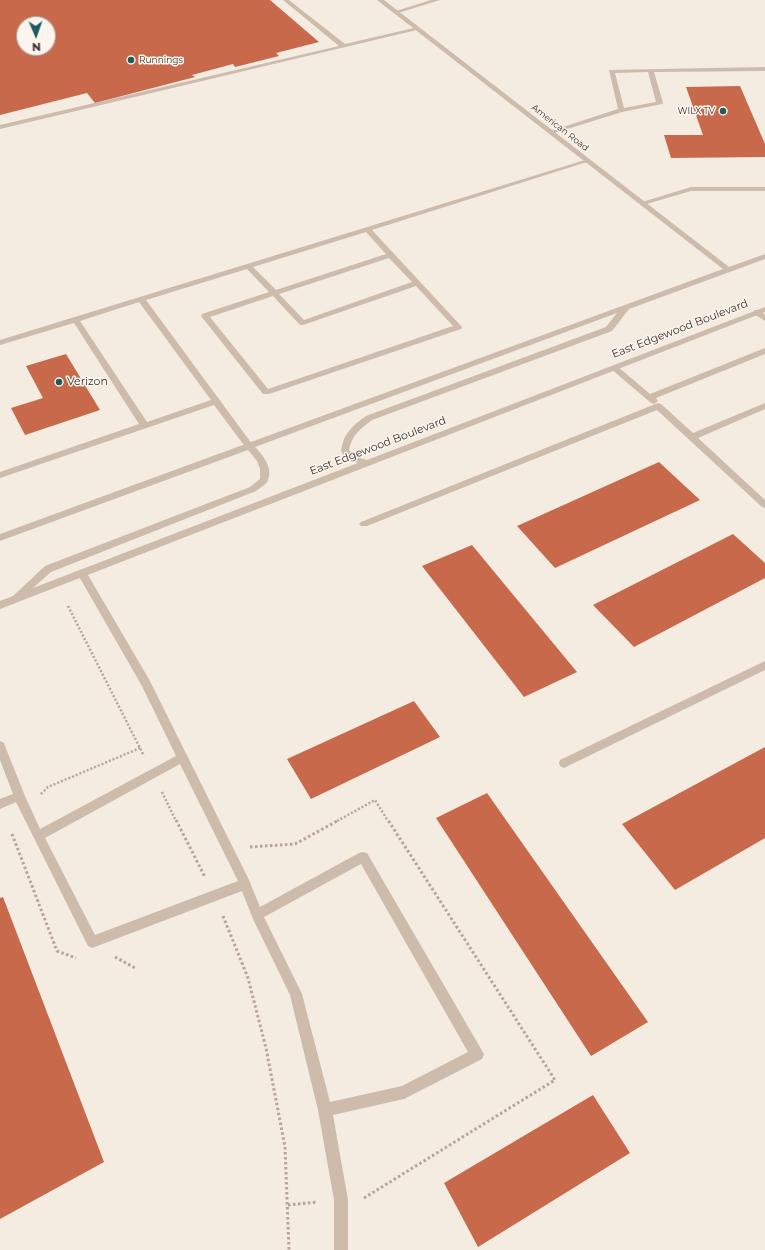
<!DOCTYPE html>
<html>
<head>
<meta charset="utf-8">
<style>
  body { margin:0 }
  #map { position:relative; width:765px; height:1250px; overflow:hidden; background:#f4ebe1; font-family:Montserrat,sans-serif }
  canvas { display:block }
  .north { position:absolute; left:16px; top:16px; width:40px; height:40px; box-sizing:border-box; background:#fbf5ee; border:1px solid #aea6a0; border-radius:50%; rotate:178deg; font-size:11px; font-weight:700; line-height:16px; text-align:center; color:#3b302b }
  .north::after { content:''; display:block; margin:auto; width:14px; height:18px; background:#1f5a5e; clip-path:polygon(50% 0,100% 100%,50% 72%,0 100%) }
</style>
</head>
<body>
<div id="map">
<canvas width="765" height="1250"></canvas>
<div class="north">N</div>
</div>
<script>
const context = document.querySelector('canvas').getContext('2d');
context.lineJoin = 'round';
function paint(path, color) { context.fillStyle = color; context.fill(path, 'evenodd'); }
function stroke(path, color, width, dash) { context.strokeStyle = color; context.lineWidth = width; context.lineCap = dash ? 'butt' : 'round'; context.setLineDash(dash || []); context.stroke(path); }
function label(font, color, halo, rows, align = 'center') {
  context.font = font + ' Montserrat,sans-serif'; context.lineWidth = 3; context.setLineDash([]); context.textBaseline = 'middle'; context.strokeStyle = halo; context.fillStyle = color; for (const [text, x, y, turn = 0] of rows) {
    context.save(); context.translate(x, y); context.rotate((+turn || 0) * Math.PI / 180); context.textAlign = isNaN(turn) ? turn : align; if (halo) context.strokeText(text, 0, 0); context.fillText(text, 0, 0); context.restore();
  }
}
paint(new Path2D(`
  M0,0H270L319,42L276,53L279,56L235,67L233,64L192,75L195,77L95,103L87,93L0,115ZM24,24H48V48H24Z
  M740,86L765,144V157L671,158L664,135H703L686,87Z
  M66,354L100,410L25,435L11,408L43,398L26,366Z
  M659,462L700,500L555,568L517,526Z
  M733,534L765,563V578L634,647L593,605Z
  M472,545L577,672L524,697L422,566Z
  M414,701L440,737L311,799L287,759Z
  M765,747V838L675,890L622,824Z
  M487,793L648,1022L591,1056L436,818Z
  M3,897L104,1162L0,1219V898Z
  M593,1095L630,1153L478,1247L444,1183Z`), '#c8694b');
stroke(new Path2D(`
  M68,606L144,756
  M162,792L176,821
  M41,794L48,787L140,748
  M337,821L375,800L388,821`), '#b9a596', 2.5, [2, 2]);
stroke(new Path2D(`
  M176,820L205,877
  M12,834L57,951L76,958
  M250,847L295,844L339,820
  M223,916L248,978L266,1048L285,1147L289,1250
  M115,957L137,969
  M364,1198L555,1080L388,820
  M288,1205L317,1202`), '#b9a596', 3, [2.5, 2.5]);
paint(new Path2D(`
  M283,0H289L345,44L418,27L421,29L0,129V125L339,46Z
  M431,0H440L398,13L393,12Z
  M765,67V71L654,72L663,103L662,104L622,112L551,134L548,132L618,109L609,70ZM648,72L656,102L624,108L615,73Z
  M585,160L590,161L372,230L462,327L461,329L269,394H263L201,316L202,314L269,292L247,269L146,300L252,444L253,446L252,448H246L214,405L0,478V472L139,424L74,323L0,345V340ZM366,232L386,254L276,290L253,267ZM389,258L412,282L304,320L279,294ZM416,286L453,326L268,389L210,317L273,296L300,325H303ZM139,302L211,400L147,422L80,321Z
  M691,187H765V191H691L643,205L639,203Z
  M754,310H760L765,315V321L754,314Z
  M765,348V354L656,398L658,401L654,404L651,403L610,368L614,365L617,366L650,394Z
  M658,403L661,404L693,433L765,403V409L698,438L765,500V508L762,507L657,410L367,526H361L359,524L361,522Z
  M82,569L85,570L150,681L249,880L260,907L359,853L363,852L367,853L484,1054L482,1059L404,1099L333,1115L348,1200V1250H334V1200L318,1110L290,995L253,919L242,891L92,948L88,946L16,802L0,809V799L13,794L0,760V741L4,743L5,746L25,796L40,829L176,756L142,686L77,573ZM180,764L238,881L95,935L45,838ZM361,864L468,1052L402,1086L330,1102L302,994L264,917Z
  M765,661V670L568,766L564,768L560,766L559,763L560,760Z`), '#cdbbac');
paint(new Path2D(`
  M377,0H384L729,267L765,254V259L629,309L612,331L372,420C360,429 352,435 349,450L356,457L367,460L765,307V312L0,609V601L13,596L45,566L250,487L260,479V469L257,461L248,450L0,541V534L723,269ZM617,313L606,327L366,416C352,426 343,434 341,451C345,458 350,461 358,463L33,588L51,572L256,491C260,488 267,484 268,480C273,468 263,455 255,447Z`), '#cdbbac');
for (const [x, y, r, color] of [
  [131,60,4,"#1f5a5e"],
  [723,111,4,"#1f5a5e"],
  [59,382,4,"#1f5a5e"]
]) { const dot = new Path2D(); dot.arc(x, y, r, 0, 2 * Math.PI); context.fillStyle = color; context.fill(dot); stroke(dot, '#fbf5ee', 1.5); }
label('9px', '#3b302b', '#fbf5ee', [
  ["Runnings",139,60],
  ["WILX TV",715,111,"right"]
], 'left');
label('9px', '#3b302b', '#fbf5ee', [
  ["American Road",560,128,38]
]);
label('11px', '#3b302b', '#fbf5ee', [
  ["East Edgewood Boulevard",680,329,-21],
  ["East Edgewood Boulevard",378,446,-21]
]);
label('11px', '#3b302b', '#fbf5ee', [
  ["Verizon",67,382]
], 'left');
</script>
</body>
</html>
